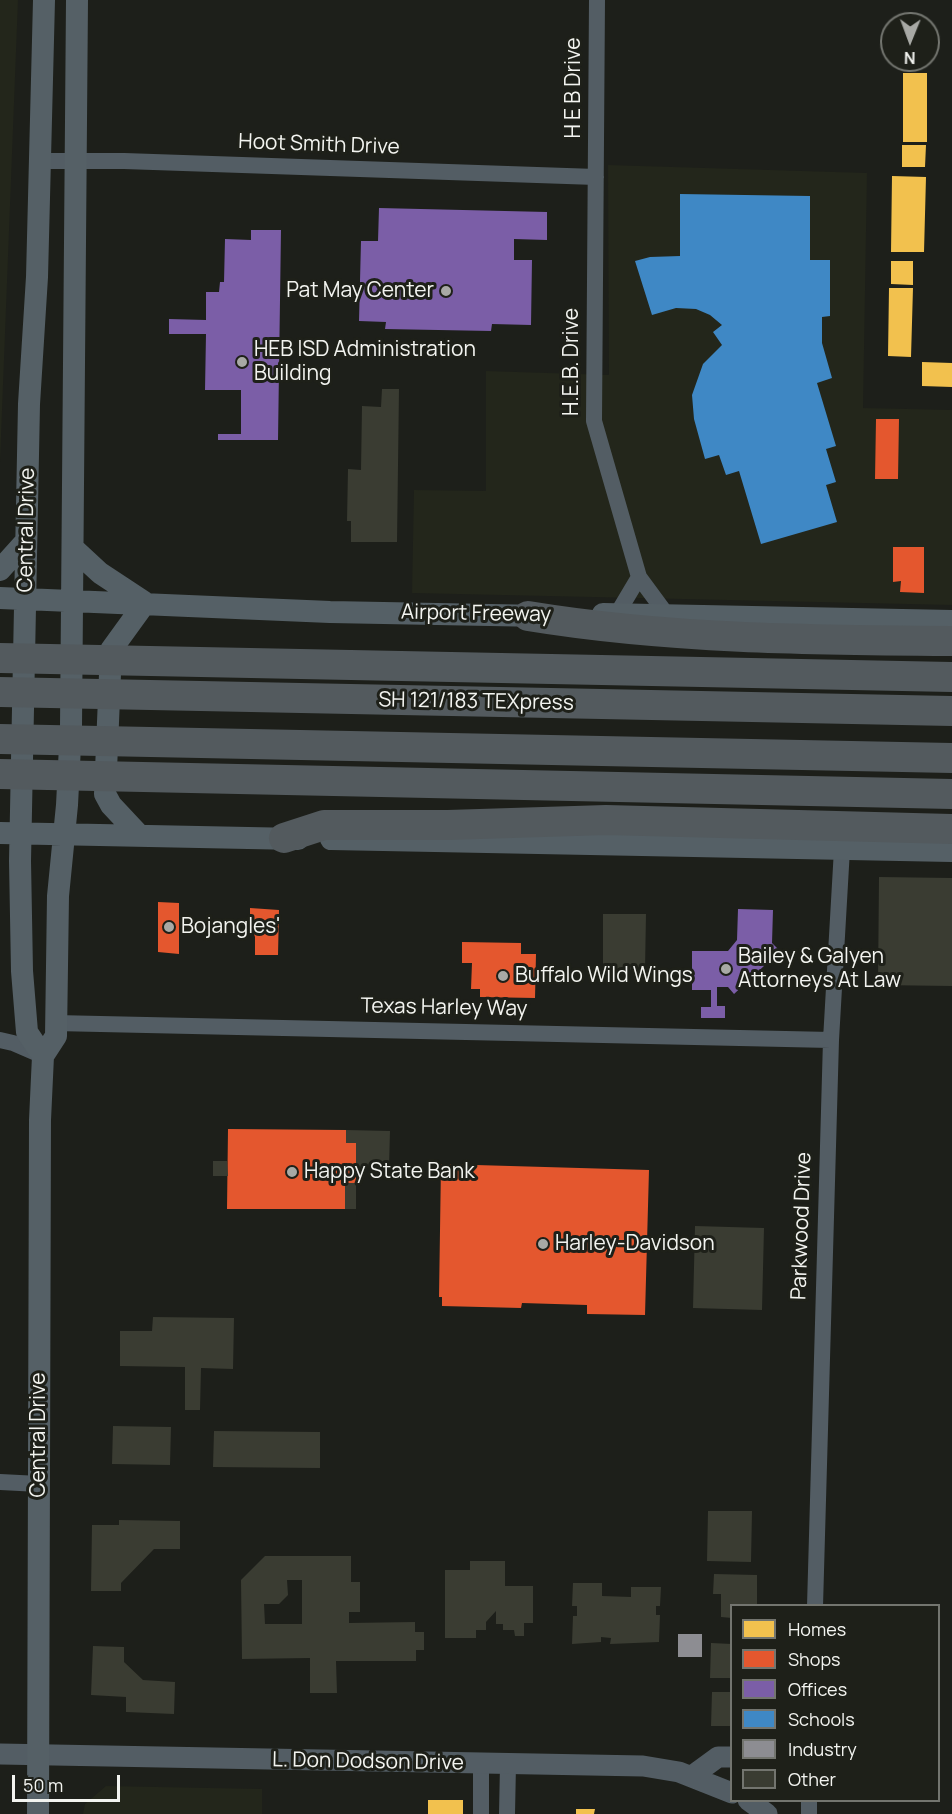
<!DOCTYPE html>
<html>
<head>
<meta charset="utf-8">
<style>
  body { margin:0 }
  #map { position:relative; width:952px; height:1814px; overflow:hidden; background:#1d1f1a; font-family:Manrope,sans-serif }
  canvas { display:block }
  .legend { position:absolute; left:730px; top:1604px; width:210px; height:198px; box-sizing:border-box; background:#1e2019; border:2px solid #73756f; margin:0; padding:8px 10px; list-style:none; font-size:18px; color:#f3f4f0 }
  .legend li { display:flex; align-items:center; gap:12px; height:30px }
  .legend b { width:30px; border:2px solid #73756f }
  .north { position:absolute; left:880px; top:12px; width:60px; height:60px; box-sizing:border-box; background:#1e2019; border:2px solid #73756f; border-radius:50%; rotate:181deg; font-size:16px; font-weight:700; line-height:24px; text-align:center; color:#f3f4f0 }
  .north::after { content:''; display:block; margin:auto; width:21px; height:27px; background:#a8a9a5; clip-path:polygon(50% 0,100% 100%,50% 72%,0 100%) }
  .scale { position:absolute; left:12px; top:1775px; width:108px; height:27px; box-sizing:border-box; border:3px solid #f3f4f0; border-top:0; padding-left:8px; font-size:18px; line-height:21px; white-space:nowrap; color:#f3f4f0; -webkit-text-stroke:4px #1e2019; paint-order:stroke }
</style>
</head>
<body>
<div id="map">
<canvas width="952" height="1814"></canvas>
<ul class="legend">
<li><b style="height:16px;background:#f2c14e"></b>Homes</li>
<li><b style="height:16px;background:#e4572e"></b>Shops</li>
<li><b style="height:16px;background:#7b5ea7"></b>Offices</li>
<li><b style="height:16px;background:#3f88c5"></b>Schools</li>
<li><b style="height:16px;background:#8d8d92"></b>Industry</li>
<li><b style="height:16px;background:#3a3c32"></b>Other</li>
</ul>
<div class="north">N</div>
<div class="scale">50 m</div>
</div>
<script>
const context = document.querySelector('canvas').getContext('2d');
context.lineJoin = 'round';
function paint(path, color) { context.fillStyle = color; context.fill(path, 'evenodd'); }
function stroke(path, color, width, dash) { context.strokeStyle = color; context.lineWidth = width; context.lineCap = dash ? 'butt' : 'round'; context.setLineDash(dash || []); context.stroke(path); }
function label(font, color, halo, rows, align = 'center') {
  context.font = font + ' Manrope,sans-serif'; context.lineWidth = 6; context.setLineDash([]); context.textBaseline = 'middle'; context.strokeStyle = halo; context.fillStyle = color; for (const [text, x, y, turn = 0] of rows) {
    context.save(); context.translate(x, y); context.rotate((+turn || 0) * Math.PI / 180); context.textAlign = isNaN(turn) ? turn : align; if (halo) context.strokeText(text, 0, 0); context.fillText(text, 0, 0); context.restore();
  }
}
paint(new Path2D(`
  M0,0H18L0,462Z
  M608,165L867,173L863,408L952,410V605L412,593L414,490L486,491V371L609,375Z
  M106,1786L262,1789V1814H83L85,1804Z`), '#23261b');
paint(new Path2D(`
  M903,73H927V142H903Z
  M902,145H926L925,167H902Z
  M892,176L926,177L924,252H891Z
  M891,261H913V285L891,284Z
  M889,288H913L911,357L888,356Z
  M922,362L952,363V387L922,386Z
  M428,1800H463V1814H428Z
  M576,1809H595L594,1814H576Z`), '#f2c14e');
paint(new Path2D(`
  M876,419H899L898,479H875Z
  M893,547H924V593L900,592L901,581L893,582Z
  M158,902L179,903V954L158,952Z
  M250,908L279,910L278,955H255V937L253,931H250Z
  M462,942L521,943V954H536L535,998L480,997V989H471L472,963H462Z
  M228,1129L346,1130V1143H356V1183H345V1209H227Z
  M441,1164L649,1170L645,1315L587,1314V1305L522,1303L521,1308L442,1306V1297H439Z`), '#e4572e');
paint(new Path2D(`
  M379,208L547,212V240L514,239V260H532L531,325L492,324L491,331L385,329L386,322L359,321L361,241H378Z
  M251,230H281L278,440H218V434H241V390H205L206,334H169V319L206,320V292H219L220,282H224L225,239L251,240Z
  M738,909L773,910L772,943L780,951L734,994L728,987H717V1006H725V1018H701V1007H711V990H692V951H728L737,940Z`), '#7b5ea7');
paint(new Path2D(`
  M680,194L810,196V260H830V316L822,317V343L832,378L817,383L836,446L826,449L836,482L826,485L837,522L761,544L739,471L726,475L719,455L705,459L694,419L692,395L703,364L722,345L713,332L722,325L710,315L696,309L676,308L652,315L635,261L650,257L680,256Z`), '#3f88c5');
paint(new Path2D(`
  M678,1634H702V1657H678Z`), '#8d8d92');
paint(new Path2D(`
  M382,389H399L397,542H351V521H347L348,469L361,470L362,406L381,407Z
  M879,877L952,878V986L878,985Z
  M603,914H646L645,970L612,969L613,965H603Z
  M346,1130L390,1131L389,1168L356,1167V1143H346Z
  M213,1161H227L228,1176H213Z
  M345,1183H356V1209H345Z
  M695,1226L764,1228L762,1310L693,1308Z
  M153,1317L234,1318L233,1369L201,1368L200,1410H185V1367L120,1366V1331H152Z
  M113,1426L171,1427L170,1465L112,1464Z
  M214,1431L320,1432V1468L213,1467Z
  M708,1511H752L751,1562L707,1561Z
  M119,1520L180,1521V1549H154L121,1583V1591H91L92,1525H119Z
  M265,1556H351V1582H360V1612H349V1623L415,1622V1632H424V1650H416V1661H336L337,1693H310V1658L242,1659L241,1580ZM287,1580H302V1624H265L264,1604H279L288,1595Z
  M470,1561H505V1586H533V1623H524V1636H515L514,1630H503V1624H496V1611L486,1622V1630H476V1638H445V1570H470Z
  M714,1574L757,1575V1606H732V1618L721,1617V1594H713Z
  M573,1583H602V1596L631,1597V1587H661L660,1606H656V1615H660L659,1642L610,1644L611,1638L601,1637V1642L572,1644L573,1616H577V1606H572Z
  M711,1643L732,1644V1678H710Z
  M93,1646L124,1647V1662L143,1680L175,1682L174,1714L126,1712V1697L91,1695Z
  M712,1692H732V1726H711Z`), '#3a3c32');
stroke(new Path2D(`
  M597,0L594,421L639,577L667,615
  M40,161H124L596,177
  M617,614L639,577
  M55,1023L831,1040
  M0,1040L13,1043L43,1056
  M0,1482L39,1484
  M815,1606L831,1040L842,849
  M481,1814V1765
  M507,1814L508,1765
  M809,1814V1800`), '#535d64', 16);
stroke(new Path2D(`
  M0,1754L643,1766L679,1772L732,1793
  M692,1776L718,1757H732
  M748,1800L767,1814`), '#535d64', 21);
stroke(new Path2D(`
  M73,548L100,573L144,602
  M0,570L26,541
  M0,598L330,612L543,616
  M603,614L952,621
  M0,833L298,839
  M140,836L111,805L105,794L111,650L145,603
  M331,839L952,851
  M43,1056L27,1032L22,971L20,861L29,404L37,277L44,0
  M38,1814L40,1120L43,1056L56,1036L58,896L67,805L71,726L77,0`), '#556066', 22);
stroke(new Path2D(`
  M528,616C668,639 811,640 952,641
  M0,658L952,677
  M0,692L952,711
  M0,739L952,758
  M0,774L952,794
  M284,838L324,825H448L606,820L952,829`), '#535a5e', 30);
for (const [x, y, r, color] of [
  [446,291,6,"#a8a9a5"],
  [242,362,6,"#a8a9a5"],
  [169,927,6,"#a8a9a5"],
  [726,969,6,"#a8a9a5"],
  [503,976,6,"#a8a9a5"],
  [292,1172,6,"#a8a9a5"],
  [543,1244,6,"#a8a9a5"]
]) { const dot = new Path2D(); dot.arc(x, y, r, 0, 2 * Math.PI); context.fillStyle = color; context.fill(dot); stroke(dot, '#1e2019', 2); }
label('21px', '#f3f4f0', '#1e2019', [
  ["H E B Drive",574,88,-90],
  ["Hoot Smith Drive",319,145,2],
  ["H.E.B. Drive",572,362,-90],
  ["Central Drive",27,530,-89],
  ["Airport Freeway",476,614,1],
  ["SH 121/183 TEXpress",476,702,1],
  ["Texas Harley Way",444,1008,1],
  ["Parkwood Drive",802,1226,-88],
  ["Central Drive",39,1435,-90],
  ["L. Don Dodson Drive",368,1762,1]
]);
label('21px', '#f3f4f0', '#1e2019', [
  ["Pat May Center",434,291,"right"],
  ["HEB ISD Administration",254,350],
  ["Building",254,374],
  ["Bojangles'",181,927],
  ["Bailey & Galyen",738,957],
  ["Attorneys At Law",738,981],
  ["Buffalo Wild Wings",515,976],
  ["Happy State Bank",304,1172],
  ["Harley-Davidson",555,1244]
], 'left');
</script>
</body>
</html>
